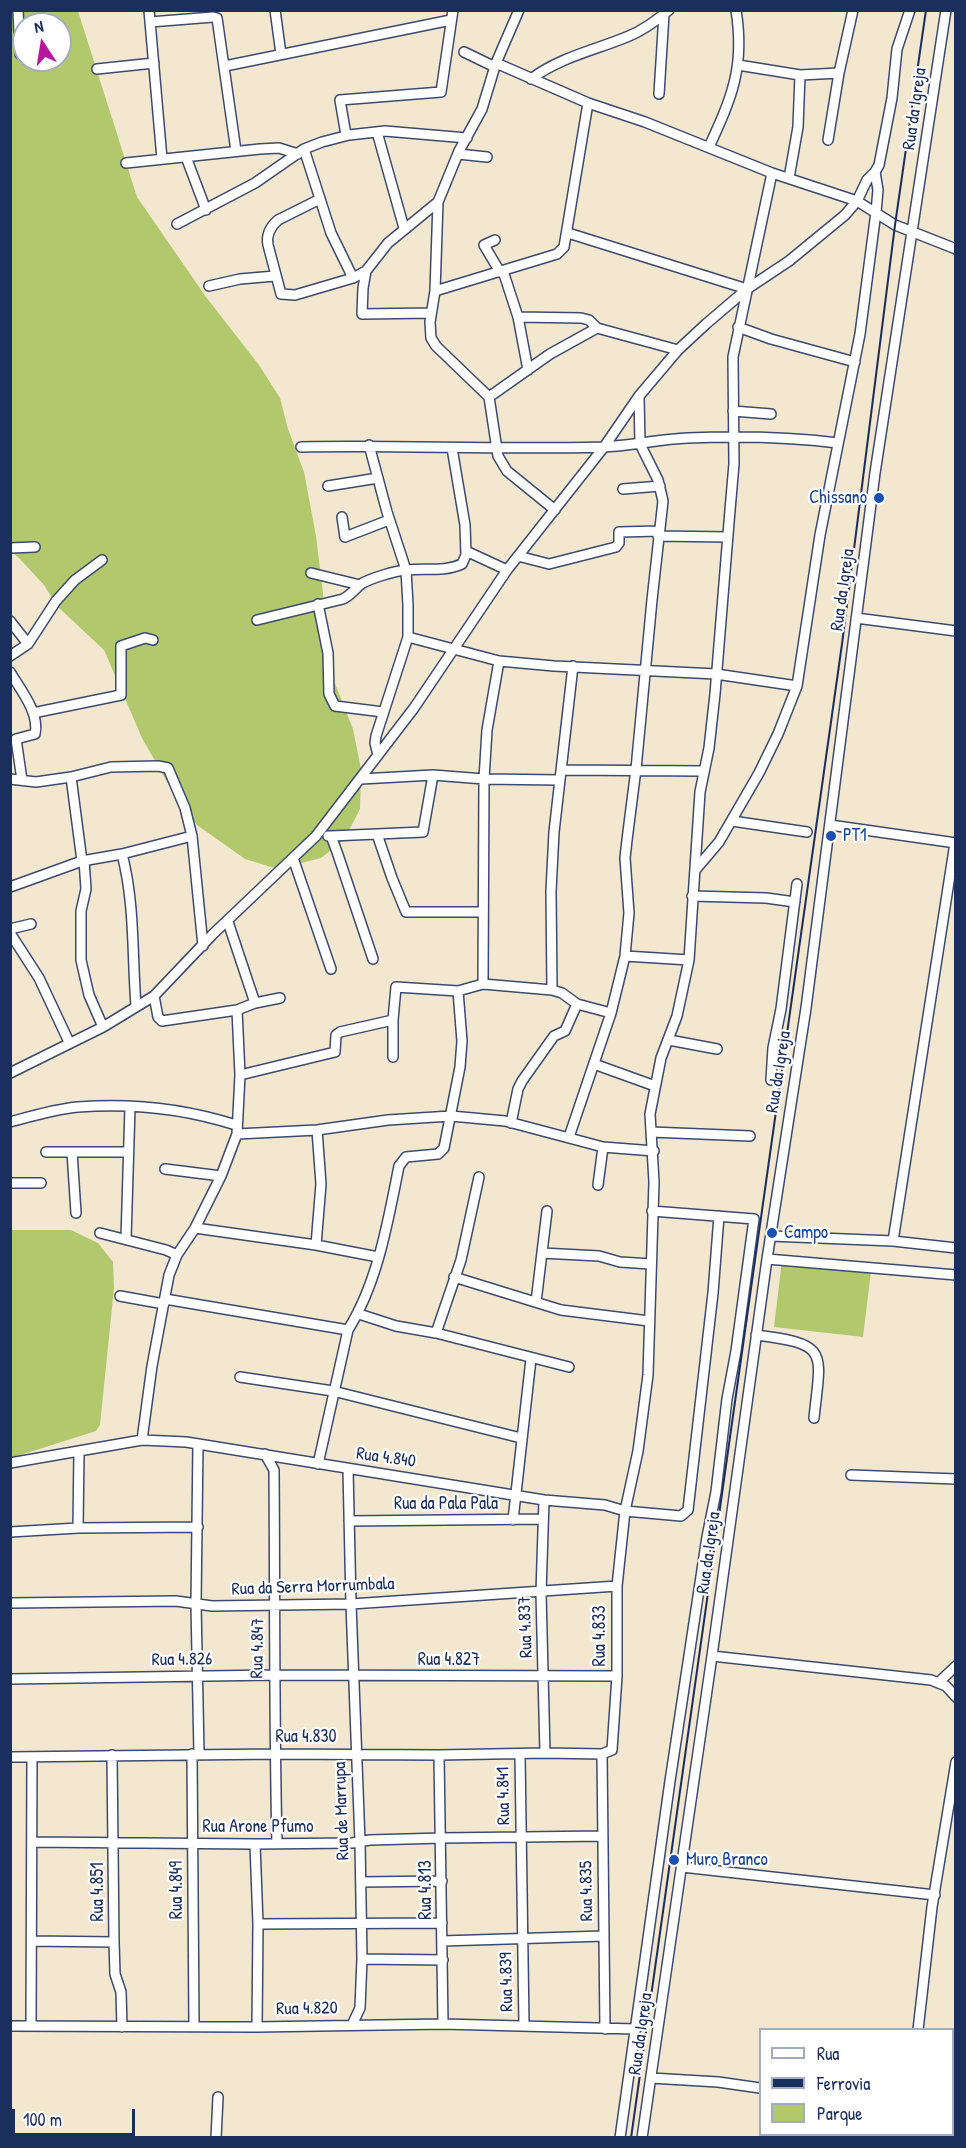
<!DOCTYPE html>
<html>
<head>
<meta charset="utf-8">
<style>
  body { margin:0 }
  #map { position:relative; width:966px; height:2148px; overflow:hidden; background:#f3e7cf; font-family:"Patrick Hand",sans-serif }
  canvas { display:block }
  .frame { position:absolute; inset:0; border:12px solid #1b2f5e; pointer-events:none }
  .legend { position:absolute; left:759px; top:2028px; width:195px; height:108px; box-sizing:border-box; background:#fff; border:2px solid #a4acbf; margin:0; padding:8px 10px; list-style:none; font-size:18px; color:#1b2f5e }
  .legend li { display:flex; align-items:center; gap:12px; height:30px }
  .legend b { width:30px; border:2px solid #a4acbf }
  .north { position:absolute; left:12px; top:12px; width:60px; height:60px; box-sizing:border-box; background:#fff; border:2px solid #a4acbf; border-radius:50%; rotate:348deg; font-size:16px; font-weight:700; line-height:24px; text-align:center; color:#1b2f5e }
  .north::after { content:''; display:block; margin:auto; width:21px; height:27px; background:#b5179e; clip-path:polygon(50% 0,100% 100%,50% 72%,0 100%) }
  .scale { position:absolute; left:12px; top:2109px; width:123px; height:27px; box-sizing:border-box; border:3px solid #1b2f5e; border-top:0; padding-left:8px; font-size:18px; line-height:21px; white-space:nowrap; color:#1b2f5e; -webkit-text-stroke:4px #fff; paint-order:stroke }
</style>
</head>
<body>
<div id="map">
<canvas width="966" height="2148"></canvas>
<div class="frame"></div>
<ul class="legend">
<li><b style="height:8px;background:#fff"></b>Rua</li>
<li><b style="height:8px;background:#1b2f5e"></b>Ferrovia</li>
<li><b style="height:16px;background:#b2c86c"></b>Parque</li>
</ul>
<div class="north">N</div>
<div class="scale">100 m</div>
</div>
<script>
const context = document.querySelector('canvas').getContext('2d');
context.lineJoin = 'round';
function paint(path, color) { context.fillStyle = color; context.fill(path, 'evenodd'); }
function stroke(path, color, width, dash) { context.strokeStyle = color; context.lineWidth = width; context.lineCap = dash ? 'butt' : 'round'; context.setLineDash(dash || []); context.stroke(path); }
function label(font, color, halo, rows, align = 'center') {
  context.font = font + ' "Patrick Hand",sans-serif'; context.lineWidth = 4.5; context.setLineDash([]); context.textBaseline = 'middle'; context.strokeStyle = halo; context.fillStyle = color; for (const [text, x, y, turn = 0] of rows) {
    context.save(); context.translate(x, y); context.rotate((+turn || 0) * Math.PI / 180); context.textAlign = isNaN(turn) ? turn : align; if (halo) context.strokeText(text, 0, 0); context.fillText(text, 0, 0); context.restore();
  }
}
paint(new Path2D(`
  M11,11H78L137,197L206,297L259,365L280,398L288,429L304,472L316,536L323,593L324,656L353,729L361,769L360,809L344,840L321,858L278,869L245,859L197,825L171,789L142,738L104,650L57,606L44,585L19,558L11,551ZM24,24H60V60H24Z
  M11,1230H71L98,1243L113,1262L114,1288L100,1425L96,1431L11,1458Z
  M782,1260L871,1271L863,1337L774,1327Z
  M955,2058V2137H939L940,2135L952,2134V2075Z`), '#b2c86c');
const street = new Path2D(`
  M18,10L20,54
  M149,10L162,159
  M275,10L281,54
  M519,10L496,63L482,109L459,151L438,202L435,291L430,322L431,338L436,346L489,397L498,456L507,471L555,510
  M150,22L213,17L217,18L236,151
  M464,52L495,67
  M496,63L588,103L645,122L772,173L857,201L895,225L956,249
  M738,65L800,75L839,73
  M225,66L451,20
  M97,69L154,63
  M531,79C560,57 596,50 629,36C644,30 657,20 669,10
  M659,94L664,14
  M377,132L404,228
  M346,135L340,100L441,92L453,10
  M828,140L839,73L853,10
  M709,147C732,97 745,67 736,10
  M304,149L331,233L353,278
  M458,154L487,157
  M186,157L206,210
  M126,163L260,149L279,148L298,154
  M789,178L798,127L800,75
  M320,199L278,220C270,227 266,235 268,245L281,294L295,295L353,278L366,271L388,243L438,202
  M177,224L255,183L304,149L322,142L349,135L385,131L467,138
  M568,233L747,289
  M495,240L484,245L500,272
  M366,271L363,288L362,314L431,313
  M503,271L518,317L528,370
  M209,286L240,279L275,276
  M435,291L557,254L564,247L588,103
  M518,317L581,318L589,320L597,328
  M738,327L771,339L855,362
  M489,397L550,354L597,328L678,350
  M733,411L771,414
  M369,445L387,512L406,570L408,605V637L376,736L375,743L378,755
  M301,447C401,445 501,450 602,447C631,446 659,439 688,438C738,436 788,437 838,443
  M328,486L378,478
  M623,489L660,486
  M342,517L345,537L389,520
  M658,536L728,537
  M10,548L35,547
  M466,551L507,570
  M518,556L549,564L616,547L619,543V532L659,531
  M311,573L360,585
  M318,604L328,653L329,694L335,706L383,712
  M856,618L956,631
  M257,620L343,599C351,595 355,589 361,584C371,578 395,571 406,570C425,568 445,572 462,564L466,555L465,525L452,448
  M10,621L28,644
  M408,637L499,661L554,666L716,674L797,686
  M10,656L28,644L56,601L75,580L102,560
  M10,672C20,689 40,713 35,734L16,739L22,780
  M33,713L121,695V646L145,638L153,640
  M562,770L704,771
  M71,777L82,861
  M10,779L36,782L71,777L111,767L158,766L168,768L185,808L192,836L203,946
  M361,779L433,775L484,779L560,780
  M732,821L807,832
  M830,825L956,843
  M377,834L392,878L406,912H483
  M328,836H331L337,852L373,959
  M331,836L423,832L433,775
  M122,854C135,904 132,955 136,1006
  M293,858L331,969
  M84,860L86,889L81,911V960L89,995L103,1027
  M696,869L719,842L759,773L778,734L797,686L820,535L860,334L876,212L878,190L875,172
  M10,887L82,861L122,854L192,836
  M692,896L766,898L795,902
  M228,922L255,1003
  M10,929L31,924
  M10,933L39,978L69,1042
  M625,956L689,960
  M483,984L552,990L562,993L577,1004L611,1013
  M552,990L551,891L554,832L573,666
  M154,996L158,1017L162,1021L237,1010L255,1003L280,998
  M669,1040L717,1049
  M393,1057V1020L396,987L458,991
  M594,1064L655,1086
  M10,1073L103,1027L154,996L212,935L316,836L414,708L507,570L604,447L639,396L678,350L706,324L747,289L789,261L845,215L857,201L867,180L875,172L879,165L892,98L897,49L910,10
  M240,1075L335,1052L336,1035L340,1032L393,1020
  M771,1080L773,1048L781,1009L797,884
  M10,1122C32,1116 55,1109 78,1107C130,1103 186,1109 236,1125
  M511,1123L518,1089L522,1081L554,1036L565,1031L577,1004
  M651,1132L750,1136
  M237,1134L317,1130L388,1120L451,1116L505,1121L603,1147L654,1151
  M569,1137L611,1013L625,956L629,913L625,858L627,840L636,769L652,600L663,501L658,480L640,444L639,396
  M46,1152H128
  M72,1152L76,1213
  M165,1169L221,1176
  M10,1183H41
  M598,1185L603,1147
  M195,1228L316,1245L378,1257
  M100,1233L166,1250L177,1255
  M771,1236L893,1241L956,1248
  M126,1239L130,1107
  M893,1241L955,843
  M316,1245L321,1184L317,1130
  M542,1253L599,1256L620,1262L651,1264
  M767,1259L956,1275
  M454,1277L561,1310L649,1321
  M120,1296L164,1304
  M165,1299L348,1330
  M536,1302L547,1211
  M359,1314L396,1326L436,1333L569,1367
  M436,1333L461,1260L479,1177
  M756,1335C830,1344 821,1351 814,1418
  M240,1377L333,1391L521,1438
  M142,1440L152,1366L169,1275L177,1255L195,1228L221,1176L237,1134L240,1075L237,1010
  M198,1444L196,1604L199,1754
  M265,1454L274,1470C275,1595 274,1719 277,1844
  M10,1463L142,1440L186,1442L544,1500L605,1505L625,1511L681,1516L688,1510L713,1293L719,1216
  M318,1464L348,1330C378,1282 388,1221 399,1166L406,1157L438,1154L444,1148L460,1067L462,1041L458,991L483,984L484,779L487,730L499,661
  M348,1469L351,1604L360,1842L362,1959L360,2008L352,2025
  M851,1475L956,1479
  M544,1500L541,1593L545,1753
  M513,1520L531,1359
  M349,1521L543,1519
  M78,1528L79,1451
  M10,1532L78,1528L198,1527
  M10,1603L176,1601L212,1606L351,1604L617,1586
  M712,1656L931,1680L946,1686L956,1697
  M10,1679L274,1675L617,1676
  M939,1682L956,1666
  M192,1754L194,2026
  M602,1754L605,2029
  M112,1755L114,1942L115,1974L121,1992L122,2027
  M439,1755L443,2024
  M520,1755L524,2025
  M10,1757L275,1754L439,1755L545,1753L602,1754L612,1750L617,1676V1586L625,1511L638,1451L648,1375L654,1182L650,1114L661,1058L677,1016L689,960L700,792L709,748L715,694L730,510L734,464L733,357L772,173
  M32,1842L255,1844L352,1843L370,1840L442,1838L603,1836
  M255,1844L258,1924L257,2027
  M682,1867L935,1895
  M361,1882L442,1881
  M258,1924L442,1923
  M32,1941L114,1942
  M442,1941L604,1936
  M362,1959L443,1960
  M10,2026L257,2027L443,2024L636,2029
  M31,2026L32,1757
  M918,2030L932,1907L956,1762
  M651,2078L718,2082L760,2088
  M216,2138L218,2097
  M620,2138L670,1781L707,1537L716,1492L727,1399L736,1351L754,1219L652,1211
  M642,2138L712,1656L767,1259L806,1008L875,473L946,10
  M909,2138V2134`);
stroke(street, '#3b4b6f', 12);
stroke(street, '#fff', 9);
stroke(new Path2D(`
  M631,2138L842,644L895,225L926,10`), '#1b2f5e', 2);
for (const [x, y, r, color] of [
  [879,498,6,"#1a4fb4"],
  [831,836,6,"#1a4fb4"],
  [772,1233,6,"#1a4fb4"],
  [674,1860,6,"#1a4fb4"]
]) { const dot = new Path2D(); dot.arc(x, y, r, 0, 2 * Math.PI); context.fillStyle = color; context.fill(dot); stroke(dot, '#fff', 2); }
label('18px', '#1b2f5e', '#fff', [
  ["Rua da Igreja",915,109,-82],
  ["Rua da Igreja",843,590,-82],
  ["Rua da Igreja",779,1072,-81],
  ["Rua 4.840",386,1458,8],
  ["Rua da Pala Pala",446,1504],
  ["Rua da Igreja",709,1553,-82],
  ["Rua da Serra Morrumbala",313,1587,-2],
  ["Rua 4.837",526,1627,-92],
  ["Rua 4.833",600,1636,-90],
  ["Rua 4.847",258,1648,-89],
  ["Rua 4.826",182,1660,-1],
  ["Rua 4.827",449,1660],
  ["Rua 4.830",306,1737],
  ["Rua 4.841",504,1796,-91],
  ["Rua de Marrupa",342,1811,-92],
  ["Rua Arone Pfumo",258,1827],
  ["Rua 4.849",177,1890,-90],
  ["Rua 4.813",426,1890,-90],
  ["Rua 4.835",587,1891,-91],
  ["Rua 4.851",98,1892,-90],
  ["Rua 4.839",507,1982,-91],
  ["Rua 4.820",307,2009,-1],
  ["Rua da Igreja",641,2034,-82]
]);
label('18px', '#164399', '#fff', [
  ["Chissano",867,498,"right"],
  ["PT1",843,836],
  ["Campo",784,1233],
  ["Muro Branco",686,1860]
], 'left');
</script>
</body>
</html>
